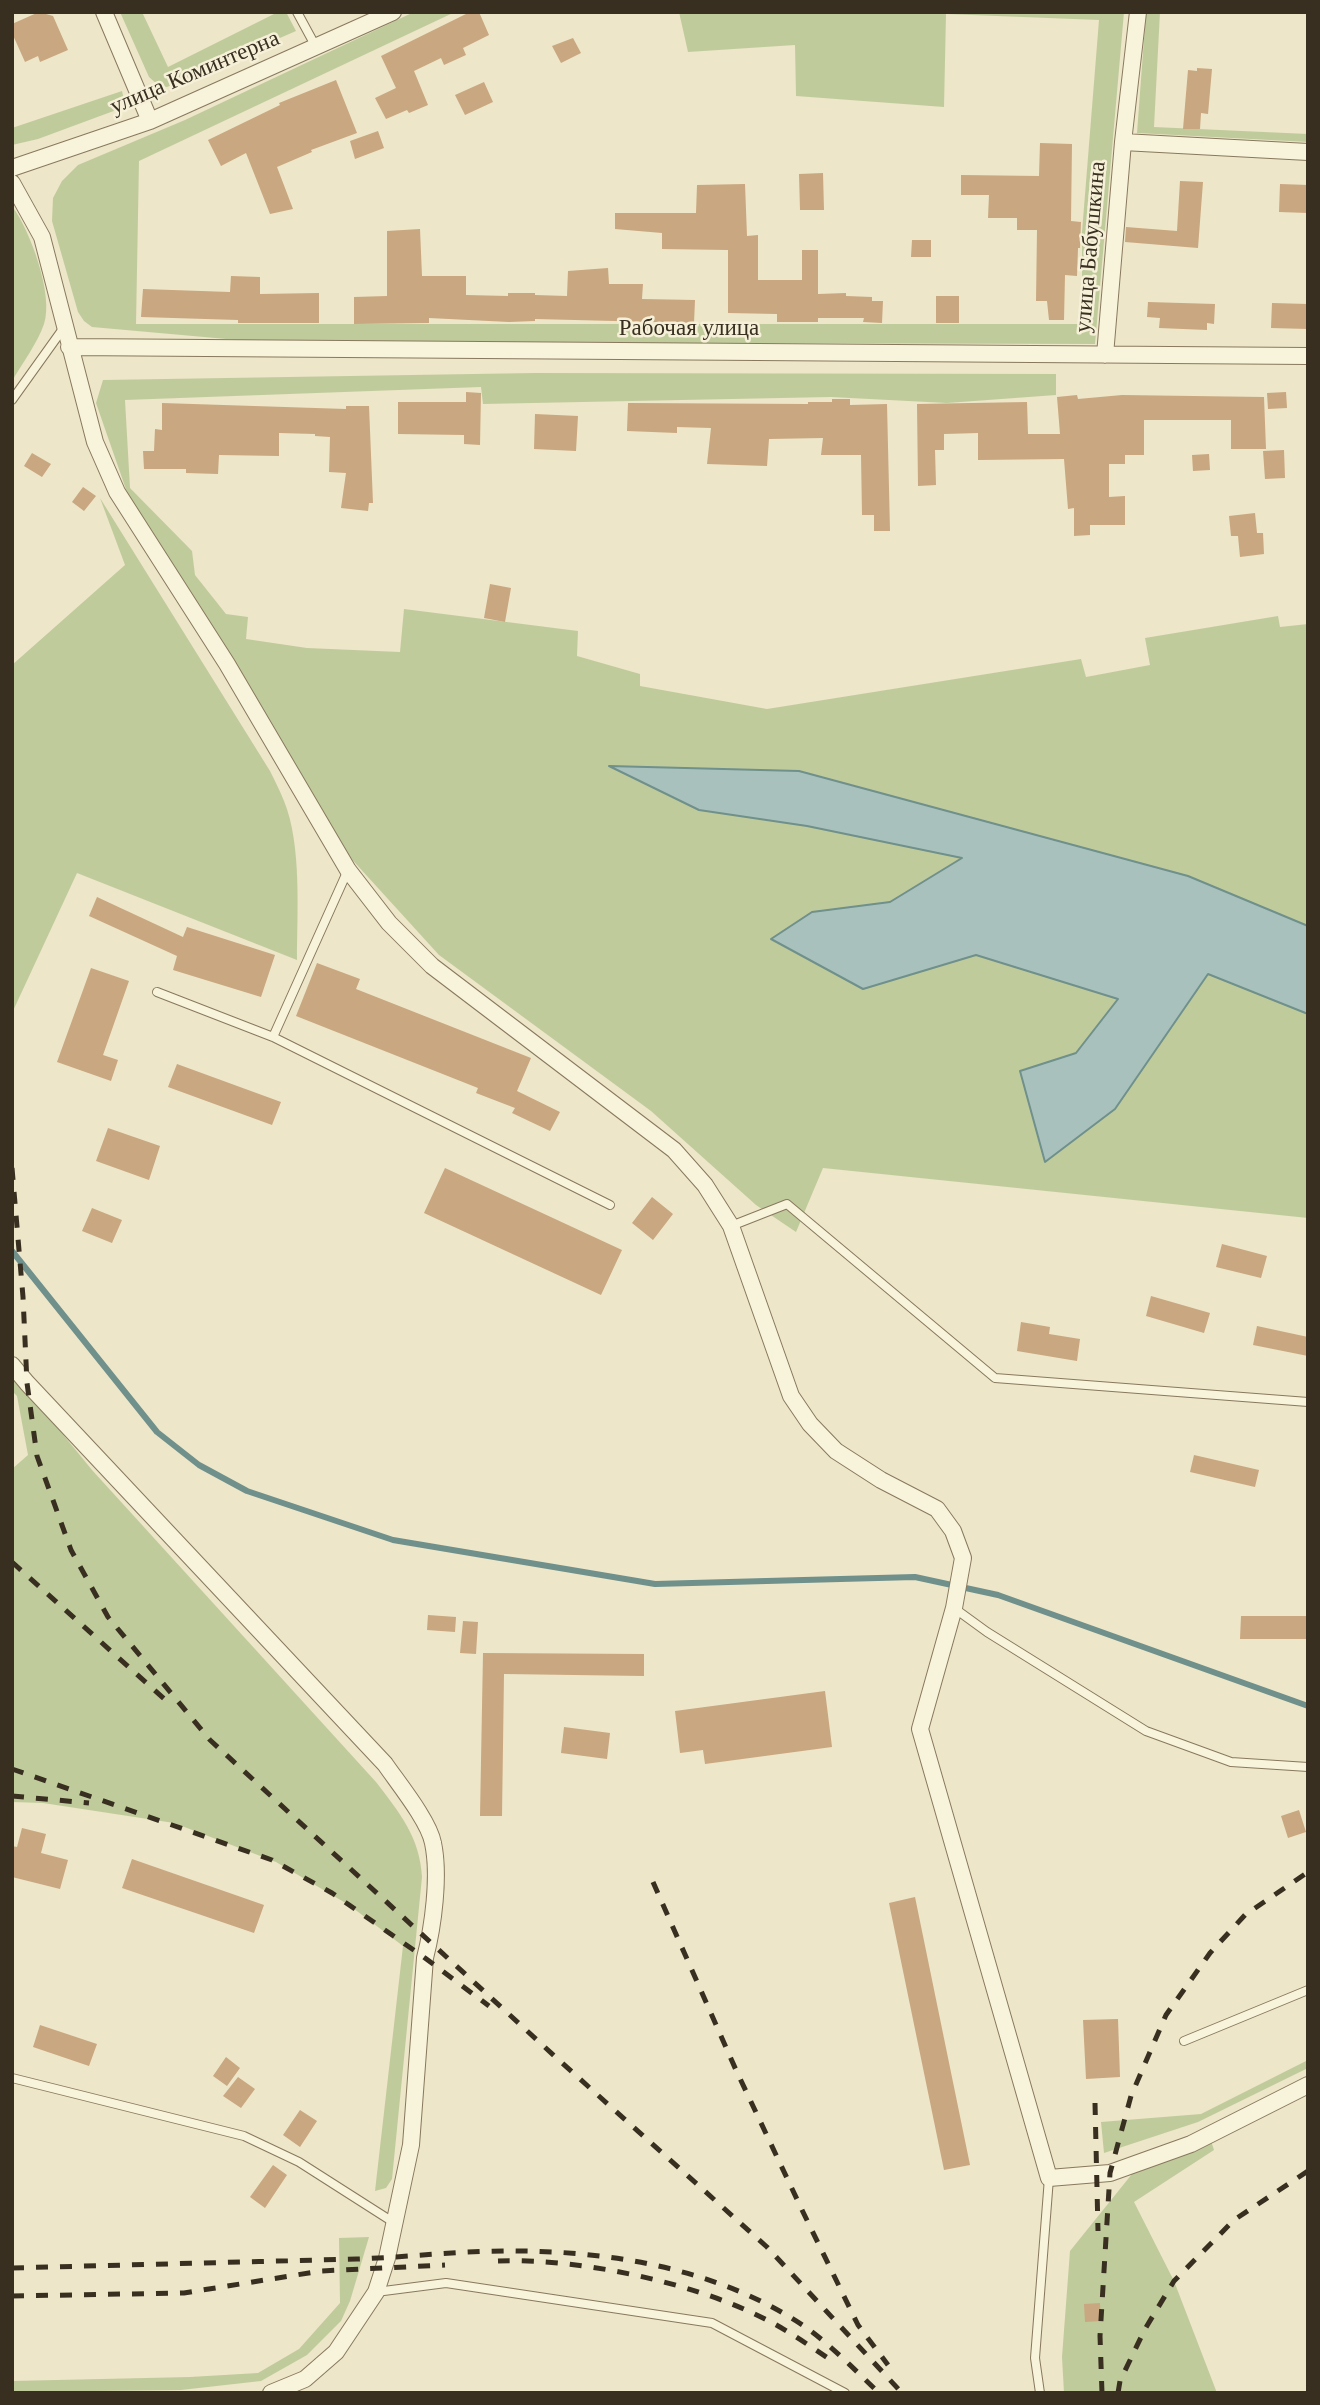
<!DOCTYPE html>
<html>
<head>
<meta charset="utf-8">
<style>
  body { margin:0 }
  #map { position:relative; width:1320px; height:2405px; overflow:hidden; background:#ede6c8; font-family:"Times New Roman",serif }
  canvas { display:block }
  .frame { position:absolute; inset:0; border:14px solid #392f21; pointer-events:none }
</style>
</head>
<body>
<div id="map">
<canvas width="1320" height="2405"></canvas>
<div class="frame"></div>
</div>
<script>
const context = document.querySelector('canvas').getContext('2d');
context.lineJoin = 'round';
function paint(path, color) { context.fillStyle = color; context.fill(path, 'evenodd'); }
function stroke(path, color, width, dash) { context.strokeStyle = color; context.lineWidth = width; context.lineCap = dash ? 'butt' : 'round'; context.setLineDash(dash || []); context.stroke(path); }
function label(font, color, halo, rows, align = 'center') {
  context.font = font + ' "Times New Roman",serif'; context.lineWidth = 5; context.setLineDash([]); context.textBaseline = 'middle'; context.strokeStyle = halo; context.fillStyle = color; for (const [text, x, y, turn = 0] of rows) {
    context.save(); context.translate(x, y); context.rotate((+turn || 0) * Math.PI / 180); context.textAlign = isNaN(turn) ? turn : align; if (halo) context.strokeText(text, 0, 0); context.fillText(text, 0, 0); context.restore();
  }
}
paint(new Path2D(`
  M120,12H142L168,67L278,12H286L296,31L167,87L158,85L149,77Z
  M414,12H455L139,161L136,324H1082V232L1099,20L946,14L944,107L796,96L795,45L688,52L679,12H1124L1095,344L260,342L92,327L84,321L78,312L52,221L53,198L62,181L78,165L185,120Z
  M1146,12H1160L1154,127L1308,134V142L1137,133Z
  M122,91L124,100L119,109L38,139L12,145V128Z
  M12,206C30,230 54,295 44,324C37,344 23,362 12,381Z
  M535,373L1056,374V395L947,403L831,397L483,404L481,387L125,400L130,488L192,551L195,575L226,614L248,617L246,639L307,648L400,652L404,609L578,631L577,656L640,674V686L767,709L1081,659L1086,677L1150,665L1145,638L1278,616L1280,627L1308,624V926L1188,876L799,771L611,766L699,810L807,826L963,858L890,902L812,912L772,939L862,989L976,955L1119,999L1076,1053L1020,1071L1115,1109L1208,974L1308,1014V1218L823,1168L796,1232L756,1205L651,1111L439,955L347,854L232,657L129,498L96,403L103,380Z
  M100,498L270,771C275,781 280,791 284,801C302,845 297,914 297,960L77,873L12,1013V665L125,565Z
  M12,1372L92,1470L376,1782C399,1812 420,1837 422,1877L392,2179L386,2188L375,2191L403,1946L349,1905L276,1862L174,1823L43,1803L12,1802V1469L28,1455L17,1396L12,1391Z
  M1308,2060V2068L1198,2122L1104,2153L1101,2122L1201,2114Z
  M1211,2141L1214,2150L1134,2202L1174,2281L1217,2393H1064L1062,2357L1070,2251L1132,2174Z
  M369,2237L350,2301L341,2321L307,2355L261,2381L181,2390L12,2392V2381L190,2377L258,2373L299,2349L340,2303L339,2238Z`), '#c0cb9c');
const water = new Path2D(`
  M609,766L799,771L1188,876L1308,926V1014L1208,974L1115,1109L1045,1162L1020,1071L1076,1053L1118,999L976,955L863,989L771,939L812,912L890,902L962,858L807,826L699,810Z`);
paint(water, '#a9c1bd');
stroke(water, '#6f908b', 2);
stroke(new Path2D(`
  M12,1251L157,1432L199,1465L247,1491L393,1540L655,1584L915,1577L998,1595L1308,1706`), '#6f908b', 6);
paint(new Path2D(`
  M39,12L53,16L68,50L40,62L38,56L25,62L12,33V24Z
  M470,12H479L489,35L463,48L466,55L444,65L441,58L414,71L428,105L409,113L407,110L386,119L375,98L396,88L381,56Z
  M573,38L581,53L561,63L552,46Z
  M1197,68L1212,69L1208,114L1201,113L1200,129H1183L1188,70L1197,71Z
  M336,80L357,133L311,150L312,152L277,167L293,209L270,214L246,153L221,166L208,140L280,105L279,103Z
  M484,82L493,102L465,115L455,95Z
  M378,131L384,148L355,159L350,141Z
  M1040,143L1072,144L1071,221L1081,222L1080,248H1078L1077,276L1065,275L1064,320H1049L1047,301H1036L1037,230H1017V218H988L989,195H961V175L1039,176Z
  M823,173L824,210H800L799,174Z
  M1180,181L1203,182L1198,248L1125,242L1126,227L1177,231Z
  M745,184L747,236L758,235V280H802V250H818V294L846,293V296L872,297V301H883L882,323L863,322L864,318H818V322H777V314L728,313V250L662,249V233L615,229V213H696L697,185Z
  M1280,184L1308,185V213L1279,212Z
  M420,229L422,276H466V295L508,296V293H535V295L567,296L568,271L608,268L609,284H643L642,299L695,300L694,323L535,319V321L509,322L429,318V323L354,324V297L387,296V231Z
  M912,240H931V257H911Z
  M231,276L260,277V294L319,293V323H238V320L141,317L143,289L230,292Z
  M936,296H959V323H936Z
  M1148,302L1215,304L1214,324L1207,323V330L1159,328L1160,318L1147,317Z
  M1272,303L1308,304V329L1271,328Z
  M466,392L481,393L480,445L464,444V435L398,434V402H466Z
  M1286,392L1287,408L1268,409L1267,393Z
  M1077,395L1078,399L1122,395L1264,397L1266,449H1231V420H1144V455H1125V464H1109V497L1125,496V525H1090V535L1074,536V508L1068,509L1064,459L978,460V433L944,434V450H935L936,485L918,486L917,404L1027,402L1028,434H1060L1057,397Z
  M832,399H850V405L887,404L890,531H874V515H862L861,455H821L823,438L769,439L767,466L707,464L711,428L677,427V433L627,431L628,403L808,404V402H832Z
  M162,403L346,409V406H369L373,503H369L368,511L341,508L346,473L329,472L330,437L315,436V434L279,433V456L219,455L218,474L186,473V469H144L143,451H154L155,429L162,430Z
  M535,414L578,416L576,451L534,449Z
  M1284,450L1285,478L1265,479L1263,451Z
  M32,453L51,464L42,477L24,466Z
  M1209,454L1210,470L1193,471L1192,455Z
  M83,487L96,496L84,511L72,502Z
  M1255,513L1257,533H1263L1264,554L1240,557L1238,536H1231L1229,516Z
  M490,584L511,588L505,622L484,618Z
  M97,897L183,937L187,927L275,955L261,997L173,970L177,956L89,916Z
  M317,963L360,979L356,989L531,1058L517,1091L560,1112L550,1131L512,1113L515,1108L476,1093L478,1088L296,1016Z
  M91,968L129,981L103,1055L118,1060L111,1081L57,1062Z
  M177,1064L281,1102L272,1125L168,1087Z
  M108,1128L160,1146L149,1180L96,1161Z
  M445,1168L622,1250L601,1295L424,1213Z
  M652,1197L673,1214L653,1240L632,1223Z
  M92,1208L122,1220L112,1243L82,1231Z
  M1222,1244L1267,1256L1261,1278L1216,1267Z
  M1151,1296L1210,1313L1204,1333L1146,1316Z
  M1021,1322L1050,1327L1049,1334L1080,1339L1077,1361L1017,1351Z
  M1257,1326L1308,1337V1356L1253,1345Z
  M1194,1455L1259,1470L1255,1487L1190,1472Z
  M428,1615L456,1617L455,1632L427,1630Z
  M1241,1616H1308V1639H1240Z
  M463,1621L478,1622L476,1654L460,1653Z
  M483,1653L644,1654V1676L504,1674L502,1816H480Z
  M825,1691L832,1747L705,1764L703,1750L680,1753L675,1711Z
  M564,1727L610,1733L607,1759L561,1753Z
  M1299,1810L1306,1832L1288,1838L1281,1816Z
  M22,1828L46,1834L41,1853L68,1860L60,1889L12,1877V1846L17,1847Z
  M132,1859L264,1905L254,1933L122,1888Z
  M915,1897L970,2165L944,2170L889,1903Z
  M1118,2019L1120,2077L1086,2079L1083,2020Z
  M40,2025L97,2044L89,2066L33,2047Z
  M226,2057L240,2068L227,2086L213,2076Z
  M238,2077L255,2089L241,2108L223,2096Z
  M300,2110L317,2121L300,2147L283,2135Z
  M273,2165L287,2175L265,2208L250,2197Z
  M1100,2303L1101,2321L1085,2322L1084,2304Z`), '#c9a780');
const lane = new Path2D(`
  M297,12L316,47
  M12,400L65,326
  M348,870L273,1037L610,1205
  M157,992L273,1037
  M731,1226L787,1204L995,1378L1308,1402
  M954,1608L987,1632L1146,1731L1231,1762L1308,1767
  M1184,2041L1308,1990
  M12,2078L244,2136L299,2162L393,2222
  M376,2292L446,2283L712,2323L845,2393
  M1040,2393L1035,2358L1049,2178`);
const street = new Path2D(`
  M104,12L150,121
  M1123,142L1308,152
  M12,168L150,121L393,12
  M12,183L42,237L95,442L117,492L227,664L348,870L389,923L432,966L674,1150L705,1185L731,1226L791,1396L810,1424L836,1451L881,1480L937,1509L953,1531L963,1558L954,1608L920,1729L1049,2178L1110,2173L1191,2144L1308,2085
  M69,347L1308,356
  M1105,355L1123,142L1138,12
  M12,1365L27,1383L385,1764C398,1783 429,1821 433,1843C440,1876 433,1927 425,1958L411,2145L387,2258L376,2292L336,2352L305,2379L271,2393`);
stroke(lane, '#88795e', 10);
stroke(street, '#88795e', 18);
stroke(lane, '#f8f3db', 8);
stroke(street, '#f8f3db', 16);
stroke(new Path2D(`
  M12,1168L23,1297L27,1383L37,1456L71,1550L108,1617L210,1740L561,2062L767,2247L902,2393
  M12,1562L171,1705
  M12,1769L272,1860L332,1893L425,1958L489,2006
  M12,1796L89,1803
  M653,1882L736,2070L803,2212L858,2325L888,2365
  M1095,2103L1098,2231
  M498,2261C578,2258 693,2282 765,2319C789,2331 811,2347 834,2362
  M12,2268C127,2265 242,2262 357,2259C411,2257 466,2250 521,2251C618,2252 722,2271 804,2326C831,2345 855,2370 879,2393
  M12,2296L184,2293L321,2271L445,2265
  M1102,2393L1100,2336L1110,2173L1131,2096L1166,2015L1210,1953L1245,1915L1308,1872
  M1118,2393L1120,2381L1145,2329L1174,2281L1234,2220L1308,2171`), '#392f21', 5, [12, 12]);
label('23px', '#392f21', '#f5f0d7', [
  ["улица Коминтерна",195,73,-23],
  ["улица Бабушкина",1091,247,-85],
  ["Рабочая улица",689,329]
]);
</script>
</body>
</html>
